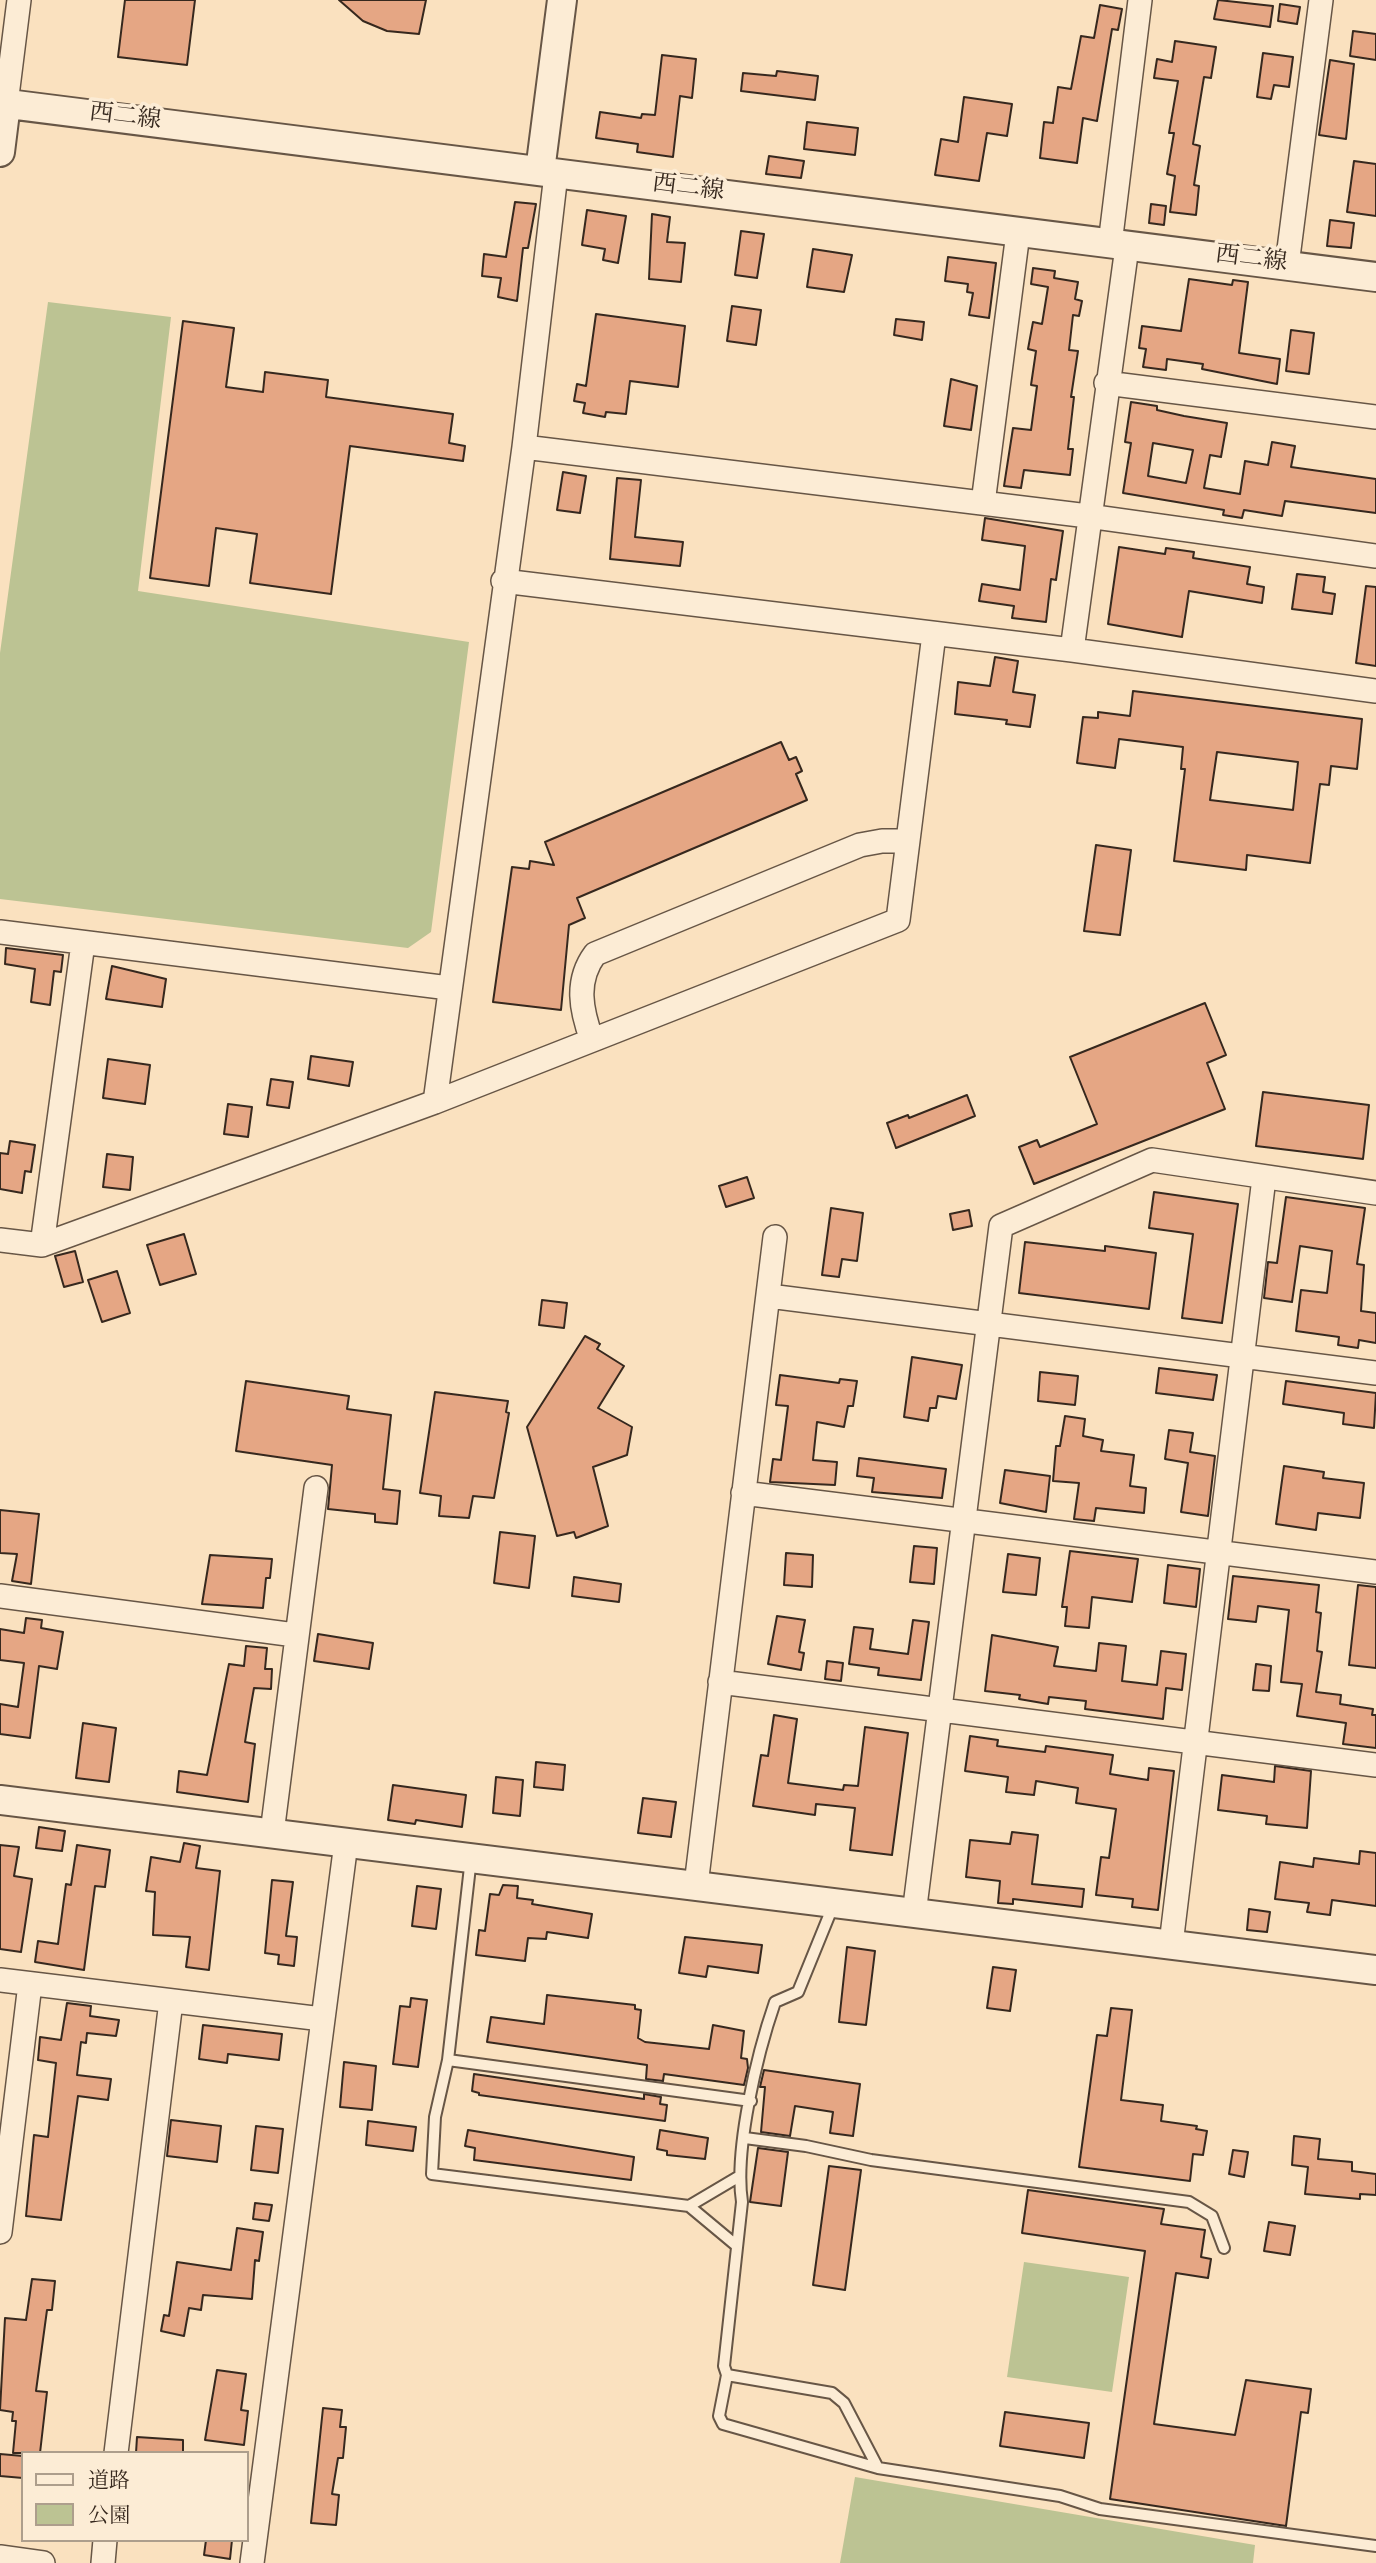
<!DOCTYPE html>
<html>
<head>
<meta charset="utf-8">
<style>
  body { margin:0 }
  #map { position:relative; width:1376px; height:2563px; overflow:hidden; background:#fae1bf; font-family:"Sorts Mill Goudy","Noto Serif JP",serif }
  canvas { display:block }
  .legend { position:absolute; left:21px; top:2451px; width:228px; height:91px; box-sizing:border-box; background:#fcecd5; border:2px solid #ad9e8c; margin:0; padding:9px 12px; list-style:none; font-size:21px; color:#36281e }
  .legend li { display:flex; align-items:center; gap:14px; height:35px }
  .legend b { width:35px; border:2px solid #ad9e8c }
</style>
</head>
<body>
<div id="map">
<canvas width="1376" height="2563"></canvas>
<ul class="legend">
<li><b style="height:9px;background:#fcecd5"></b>道路</li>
<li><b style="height:19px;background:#bcc393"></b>公園</li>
</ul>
</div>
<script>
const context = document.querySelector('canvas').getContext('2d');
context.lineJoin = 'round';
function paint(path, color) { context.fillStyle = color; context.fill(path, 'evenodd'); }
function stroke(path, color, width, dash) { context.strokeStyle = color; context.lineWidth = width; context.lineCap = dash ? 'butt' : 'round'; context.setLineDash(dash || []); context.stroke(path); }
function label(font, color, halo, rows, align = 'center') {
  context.font = font + ' "Sorts Mill Goudy","Noto Serif JP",serif'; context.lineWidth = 7; context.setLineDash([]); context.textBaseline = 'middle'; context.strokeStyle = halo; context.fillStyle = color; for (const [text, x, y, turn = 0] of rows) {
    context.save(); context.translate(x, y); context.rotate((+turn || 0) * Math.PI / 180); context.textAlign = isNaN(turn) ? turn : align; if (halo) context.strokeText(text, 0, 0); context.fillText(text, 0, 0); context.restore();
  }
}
paint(new Path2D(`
  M48,302L171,317L138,591L469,642L431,932L408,948L0,899V653Z
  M1024,2262L1129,2277L1112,2392L1007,2377Z
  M855,2477L1255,2545L1253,2563H840Z`), '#bcc393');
const building = new Path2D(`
  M125,0H195L187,65L118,57Z
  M339,0H426L419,34L387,31L363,21Z
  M1218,0L1273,6L1270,27L1214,19Z
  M1280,4L1300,7L1297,24L1278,21Z
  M1100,5L1122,9L1118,30L1112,29L1097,121L1083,118L1077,163L1040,158L1044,122L1053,123L1058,87L1071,89L1081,36L1094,38Z
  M1353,31L1376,34V60L1350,56Z
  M1175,41L1216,47L1211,78L1204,77L1193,144L1200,146L1194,185L1199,186L1196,215L1170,212L1175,176L1167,174L1174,133H1169L1178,81L1154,78L1157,59L1172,62Z
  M1263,53L1293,57L1289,87L1274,85L1271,99L1257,97Z
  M662,55L696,59L692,98L680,96L673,157L637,152L638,144L596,138L600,112L641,118L642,114L655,115Z
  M1330,60L1354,64L1346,139L1319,135Z
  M777,71L818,76L815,100L741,91L743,73L776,76Z
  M964,97L1012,104L1007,136L987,133L979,181L935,175L941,139L958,142Z
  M807,122L858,128L855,155L804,149Z
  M769,156L804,161L801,178L766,174Z
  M1354,161L1376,164V216L1347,212Z
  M515,202L536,204L528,248H523L517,301L498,297L501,278L482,276L484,254L506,257Z
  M1151,204L1166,206L1164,225L1149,223Z
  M587,210L626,216L618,263L603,260L605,249L582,245Z
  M652,214L670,217L667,242L685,243L681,282L649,279Z
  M1330,220L1354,223L1351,248L1327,246Z
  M741,231L764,234L757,278L735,275Z
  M813,249L852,255L844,292L807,287Z
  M948,257L996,263L989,318L969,315L973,293L967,292L968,284L945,281Z
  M1033,268L1055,271L1054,278L1078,282L1075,299L1082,301L1079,316L1073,315L1069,350L1078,351L1071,397H1074L1068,449H1073L1070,475L1024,470L1021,488L1004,486L1013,428L1031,430L1037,386L1031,385L1036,351L1028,349L1033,322L1042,324L1048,287L1031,284Z
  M1189,279L1232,285L1233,280L1248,282L1239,353L1280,359L1277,384L1202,369L1203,364L1167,359L1166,370L1143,367L1146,349L1139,348L1142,326L1181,331Z
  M732,306L761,310L756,345L727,341Z
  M596,314L685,326L678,387L630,381L626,414L606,412L605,417L583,413L585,403L574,401L577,384L586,386Z
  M896,319L924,322L922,340L894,335Z
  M183,321L234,328L226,387L263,392L265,372L328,380L326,397L453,414L449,443L465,446L463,461L350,446L331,594L250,583L257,534L216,528L209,586L150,578Z
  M1291,330L1314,333L1309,374L1286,371Z
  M951,379L977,386L971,430L944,426Z
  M1131,402L1157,406V410L1184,416L1227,423L1221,457L1210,455L1204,488L1240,494L1245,461L1268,465L1272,442L1295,446L1291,467L1376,479V513L1285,501L1282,516L1244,510L1242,518L1223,515L1224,510L1123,493L1131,443L1125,442ZM1153,443L1193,450L1186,483L1148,476Z
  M563,472L586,476L580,513L557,510Z
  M617,478L641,480L635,537L683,542L680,566L610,559Z
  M985,518L1063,531L1056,580L1051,579L1046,622L1012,618L1014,606L979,601L982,584L1020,590L1025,546L982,540Z
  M1119,547L1165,554L1166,548L1194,552L1193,558L1250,567L1247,584L1264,587L1262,603L1189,591L1182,637L1108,624Z
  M1297,574L1325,577L1323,592L1335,594L1332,614L1292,609Z
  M1366,586L1376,587V666L1356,663Z
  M995,657L1018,661L1013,692L1035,695L1030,727L1006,724L1007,720L955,714L958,682L990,686Z
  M1133,691L1362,719L1357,769L1331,766L1329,785L1320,784L1310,863L1247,855L1246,870L1174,861L1185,769H1181L1183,747L1119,739L1115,768L1077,763L1083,717L1098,718V712L1130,716ZM1217,752L1298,762L1293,810L1210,800Z
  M781,742L789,760L796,757L802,771L796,774L807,800L577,898L585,918L569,925L561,1010L493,1002L512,867L529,869L530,861L554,865L545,842Z
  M1096,845L1131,850L1120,935L1084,931Z
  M6,948L63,955L61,972L54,971L50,1005L31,1002L35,969L5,964Z
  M112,966L166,979L162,1007L106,999Z
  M1205,1003L1226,1055L1207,1063L1225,1109L1034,1184L1019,1147L1037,1140L1040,1147L1097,1124L1070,1057Z
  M311,1056L353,1062L349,1086L308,1079Z
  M108,1059L150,1065L145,1104L103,1098Z
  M271,1079L293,1082L289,1108L267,1105Z
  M1263,1092L1369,1105L1363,1159L1256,1146Z
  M967,1095L975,1116L896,1148L887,1123L908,1115L909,1118Z
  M228,1104L252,1107L248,1137L224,1134Z
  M10,1141L35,1145L31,1172L25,1171L22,1193L0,1189V1153L8,1154Z
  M107,1154L133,1157L130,1190L103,1187Z
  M747,1177L754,1198L726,1207L719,1186Z
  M1154,1192L1238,1204L1222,1323L1182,1318L1193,1234L1149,1228Z
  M1286,1197L1365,1208L1357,1264L1364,1265L1361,1311L1376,1313V1343L1359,1340L1358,1348L1338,1345L1339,1337L1296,1331L1301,1290L1327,1293L1332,1251L1300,1246L1292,1302L1264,1298L1268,1262L1277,1263Z
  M831,1208L863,1213L857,1261L842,1259L839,1277L822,1275Z
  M969,1210L972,1226L953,1230L950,1214Z
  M184,1234L196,1274L160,1285L147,1245Z
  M1025,1242L1105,1251V1246L1156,1253L1149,1309L1019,1293Z
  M75,1251L83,1282L64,1287L55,1256Z
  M117,1271L130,1313L102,1322L88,1280Z
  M542,1300L567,1303L564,1328L539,1325Z
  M585,1336L600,1344L597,1349L624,1366L598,1408L632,1427L627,1455L593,1467L608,1526L576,1538L574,1532L557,1536L527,1427Z
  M912,1357L962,1365L956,1399L938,1396L936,1408H930L928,1421L904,1417Z
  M1159,1368L1217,1375L1213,1400L1156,1393Z
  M1040,1372L1078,1376L1075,1405L1038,1401Z
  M780,1375L839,1383L840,1379L857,1381L853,1406H848L844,1427L817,1422L813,1460L837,1462L835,1485L770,1482L773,1459L781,1460L788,1406L776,1405Z
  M246,1381L349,1396L347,1409L391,1415L383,1489L400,1491L397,1524L375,1522V1514L328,1509L332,1465L236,1451Z
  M1286,1381L1376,1393L1374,1428L1343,1424L1344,1413L1283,1404Z
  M435,1392L508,1401L506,1412L509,1413L494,1498L473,1496L469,1518L439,1516L441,1496L420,1493Z
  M1065,1416L1085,1419L1083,1436L1103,1440L1101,1451L1134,1455L1130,1486L1146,1488L1144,1513L1096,1508L1094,1521L1074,1519L1079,1483L1053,1481L1056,1446H1060Z
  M1169,1430L1193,1433L1190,1452L1215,1456L1208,1516L1181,1512L1188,1463L1165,1459Z
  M859,1458L946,1469L942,1498L872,1492L874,1478L857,1476Z
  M1284,1466L1324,1472L1323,1478L1364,1483L1360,1518L1318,1513L1316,1530L1276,1524Z
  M1005,1470L1050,1476L1046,1512L1000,1503Z
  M0,1510L39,1514L31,1584L12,1581L17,1554L0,1553Z
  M500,1532L535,1536L529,1588L494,1583Z
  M914,1546L937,1548L934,1584L910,1582Z
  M1070,1551L1138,1559L1132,1602L1092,1597L1089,1628L1065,1626L1067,1607H1062Z
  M786,1553L813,1555L812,1587L784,1585Z
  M1008,1554L1040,1558L1036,1595L1003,1592Z
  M210,1555L272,1559L270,1578H266L263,1608L202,1604Z
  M1168,1565L1200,1569L1196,1607L1164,1603Z
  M1233,1576L1319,1585L1316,1612L1321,1613L1317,1651L1322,1652L1316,1692L1341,1695L1340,1704L1373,1709L1372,1715H1376V1748L1343,1744L1346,1723L1297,1716L1302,1684L1281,1682L1289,1610L1258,1606L1256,1622L1228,1619Z
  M574,1577L621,1584L619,1602L572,1596Z
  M1358,1585L1376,1587V1668L1349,1665Z
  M777,1616L805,1620L799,1652L804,1653L801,1670L768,1664Z
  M26,1618L42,1620L41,1628L63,1632L57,1669L39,1666L30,1738L0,1734V1704L18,1707L24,1663L0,1660V1629L24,1633Z
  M913,1620L929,1622L921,1680L878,1675L879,1668L849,1664L854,1627L873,1629L870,1649L908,1654Z
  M318,1634L373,1643L369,1669L314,1661Z
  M992,1635L1058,1647L1054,1666L1096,1671L1099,1643L1126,1646L1122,1681L1157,1685L1161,1651L1186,1654L1182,1690L1166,1688L1163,1719L1085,1709L1086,1701L1049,1697L1048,1704L1019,1699L1020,1695L985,1691Z
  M246,1646L267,1648L265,1669H272L271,1689L254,1688L251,1705L245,1742L255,1744L248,1802L177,1792L179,1771L207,1775L229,1664L244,1666Z
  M827,1661L843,1663L841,1681L825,1679Z
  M1256,1664L1271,1666L1269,1691L1253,1690Z
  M774,1715L797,1719L788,1783L843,1790L844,1785L858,1786L865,1727L908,1733L892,1855L850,1850L855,1808L816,1804L815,1815L753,1806L761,1755L768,1756Z
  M83,1723L116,1728L109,1782L76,1778Z
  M970,1736L998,1740L997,1746L1045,1752L1046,1746L1113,1755L1110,1774L1148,1780L1149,1768L1174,1771L1158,1910L1132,1907L1133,1899L1096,1895L1101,1857L1109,1858L1116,1809L1076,1803L1078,1788L1036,1781L1034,1795L1006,1792L1008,1777L965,1771Z
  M536,1762L565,1765L563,1790L534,1787Z
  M1275,1766L1311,1771L1307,1828L1266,1824L1267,1816L1218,1810L1222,1775L1274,1782Z
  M496,1777L523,1780L520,1816L493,1813Z
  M393,1785L466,1795L462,1827L416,1820L415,1824L388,1820Z
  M643,1798L676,1802L671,1837L638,1833Z
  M39,1827L65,1831L62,1851L36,1848Z
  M1012,1832L1038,1835L1032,1884L1084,1889L1082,1907L1013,1899V1904L998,1903L1000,1881L966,1877L970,1840L1010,1844Z
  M184,1843L200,1846L196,1868L220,1871L209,1970L186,1967L190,1937L153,1935L155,1892L146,1891L151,1857L180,1862Z
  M0,1845L19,1847L14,1876L32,1879L21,1952L0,1949Z
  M77,1845L110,1850L105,1887L95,1886L84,1970L35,1962L38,1941L58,1944L66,1884L71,1885Z
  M1360,1851L1376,1853V1906L1332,1900L1330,1915L1307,1912L1309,1903L1275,1899L1280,1862L1313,1867L1314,1858L1359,1864Z
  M272,1880L293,1882L286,1936L297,1937L294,1966L278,1964L279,1955L265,1953Z
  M503,1885L518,1886L517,1898L533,1900L532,1904L592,1914L588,1938L547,1932L546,1939L528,1938L525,1961L476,1955L479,1930L485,1931L490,1894L499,1895Z
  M417,1886L441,1889L436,1929L412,1926Z
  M1249,1909L1270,1912L1267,1932L1247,1930Z
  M685,1937L762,1945L758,1973L708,1966L706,1977L679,1973Z
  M847,1947L875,1951L866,2025L839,2022Z
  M993,1967L1016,1970L1010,2011L987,2008Z
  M547,1995L635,2005V2009L641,2010L638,2038L645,2042L709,2049L713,2025L744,2031L741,2058L747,2059L748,2068L744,2085L664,2074L663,2081L646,2079L647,2065L487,2042L491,2017L544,2024Z
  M411,1998L427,2000L418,2067L393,2064L400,2006L410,2007Z
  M67,2003L91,2006L90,2016L119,2020L116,2036L87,2033L86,2043L81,2042L77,2075L111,2079L108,2100L78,2096L61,2220L26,2216L34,2135L48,2137L56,2063L38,2060L40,2037L61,2040Z
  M1111,2008L1132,2010L1121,2100L1163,2105L1161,2121L1197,2126L1196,2129L1207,2131L1203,2155L1193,2154L1190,2181L1079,2167L1097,2035L1107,2036Z
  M203,2025L282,2034L279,2060L228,2054L227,2063L199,2059Z
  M344,2062L376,2066L372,2110L340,2107Z
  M764,2070L860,2084L853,2136L830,2133L833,2112L795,2106L790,2136L761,2132L765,2087H760Z
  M474,2074L644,2099V2094L661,2097L660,2104L667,2105L665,2121L479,2095V2093L472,2091Z
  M171,2120L221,2126L217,2162L167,2156Z
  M368,2121L416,2127L413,2151L366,2145Z
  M256,2126L283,2129L278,2173L251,2170Z
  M468,2130L634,2157L631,2180L474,2160L475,2148L465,2146Z
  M660,2130L708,2138L705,2159L667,2155V2151L657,2149Z
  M1294,2136L1320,2139L1318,2159L1352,2162V2171L1376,2174V2195L1360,2194V2199L1305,2194L1308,2167L1292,2165Z
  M758,2148L788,2152L781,2206L750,2202Z
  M1233,2150L1248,2152L1244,2177L1229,2174Z
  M829,2166L861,2170L845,2290L813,2285Z
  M1028,2190L1164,2209L1161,2224L1205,2230L1201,2257L1211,2259L1208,2278L1176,2273L1154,2424L1235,2435L1246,2380L1311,2389L1308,2413L1301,2412L1286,2526L1110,2499L1145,2251L1022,2233Z
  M255,2203L272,2205L269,2221L253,2219Z
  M1269,2222L1295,2226L1290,2255L1264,2251Z
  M237,2228L263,2232L259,2261L255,2260L252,2299L203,2295L201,2310L189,2308L184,2336L161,2331L164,2315L169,2316L177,2262L231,2270Z
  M32,2279L55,2281L52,2310H47L36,2391L47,2392L40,2453H13L16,2421H12L13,2412L0,2410L5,2318L26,2320Z
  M217,2370L246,2374L241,2410L248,2411L244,2445L205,2440Z
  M323,2408L342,2410L340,2427H346L343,2458H338L332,2494L339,2495L336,2525L311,2523Z
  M1005,2412L1089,2423L1084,2458L1000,2446Z
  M137,2437L183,2440V2453H136Z
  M0,2454L23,2456V2478L0,2476Z
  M206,2540H232L230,2559L204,2555Z`);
paint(building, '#e5a684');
stroke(building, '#36281e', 2);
const service = new Path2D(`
  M471,1858L448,2060L435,2117L432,2174L689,2206L738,2177
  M833,1906L798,1992L775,2002C757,2054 734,2150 742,2202L724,2366L727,2375L832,2393L844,2403L878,2468
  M448,2060L751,2101
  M745,2138L806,2146L871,2160L1189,2202L1212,2216L1224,2248
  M689,2206L737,2246
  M727,2375L719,2416L723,2424L878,2468L1060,2496L1100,2509L1376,2546`);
const minor = new Path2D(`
  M6,104L19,0
  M1110,244L1140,0
  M1287,265L1321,0
  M1106,383L1376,417
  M524,447L1088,516L1376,556
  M983,503L1018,233
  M503,581L1072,650L1376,691
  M1072,650L1127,247
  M0,932L449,988
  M592,1040C581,1010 575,981 595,954L860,845L882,841H908
  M435,1102L524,447L556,174
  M0,1240L42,1245L435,1102L898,920L934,634
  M42,1245L83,943
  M769,1296L1376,1373
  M743,1493L1376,1572
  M0,1596L295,1635
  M720,1682L1376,1765
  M272,1833L316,1488
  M696,1885L775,1237
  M914,1914L1001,1226L1152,1160L1376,1193
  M1171,1944L1264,1178
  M0,1980L322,2019
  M0,2232L30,1984
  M116,2453L171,2001
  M0,2557L43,2563
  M103,2563L105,2540
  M252,2563L346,1843`);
const tertiary = new Path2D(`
  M0,103L1376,277
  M0,152L6,104
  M540,171L562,0
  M0,1800L1376,1970`);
stroke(service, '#675646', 14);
stroke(minor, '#675646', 26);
stroke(tertiary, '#675646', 32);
stroke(service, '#fcecd5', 10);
stroke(minor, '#fcecd5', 23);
stroke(tertiary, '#fcecd5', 28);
label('24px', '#36281e', '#fcecd5', [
  ["西二線",125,119,7],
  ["西二線",688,190,7],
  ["西二線",1251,261,7]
]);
</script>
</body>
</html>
